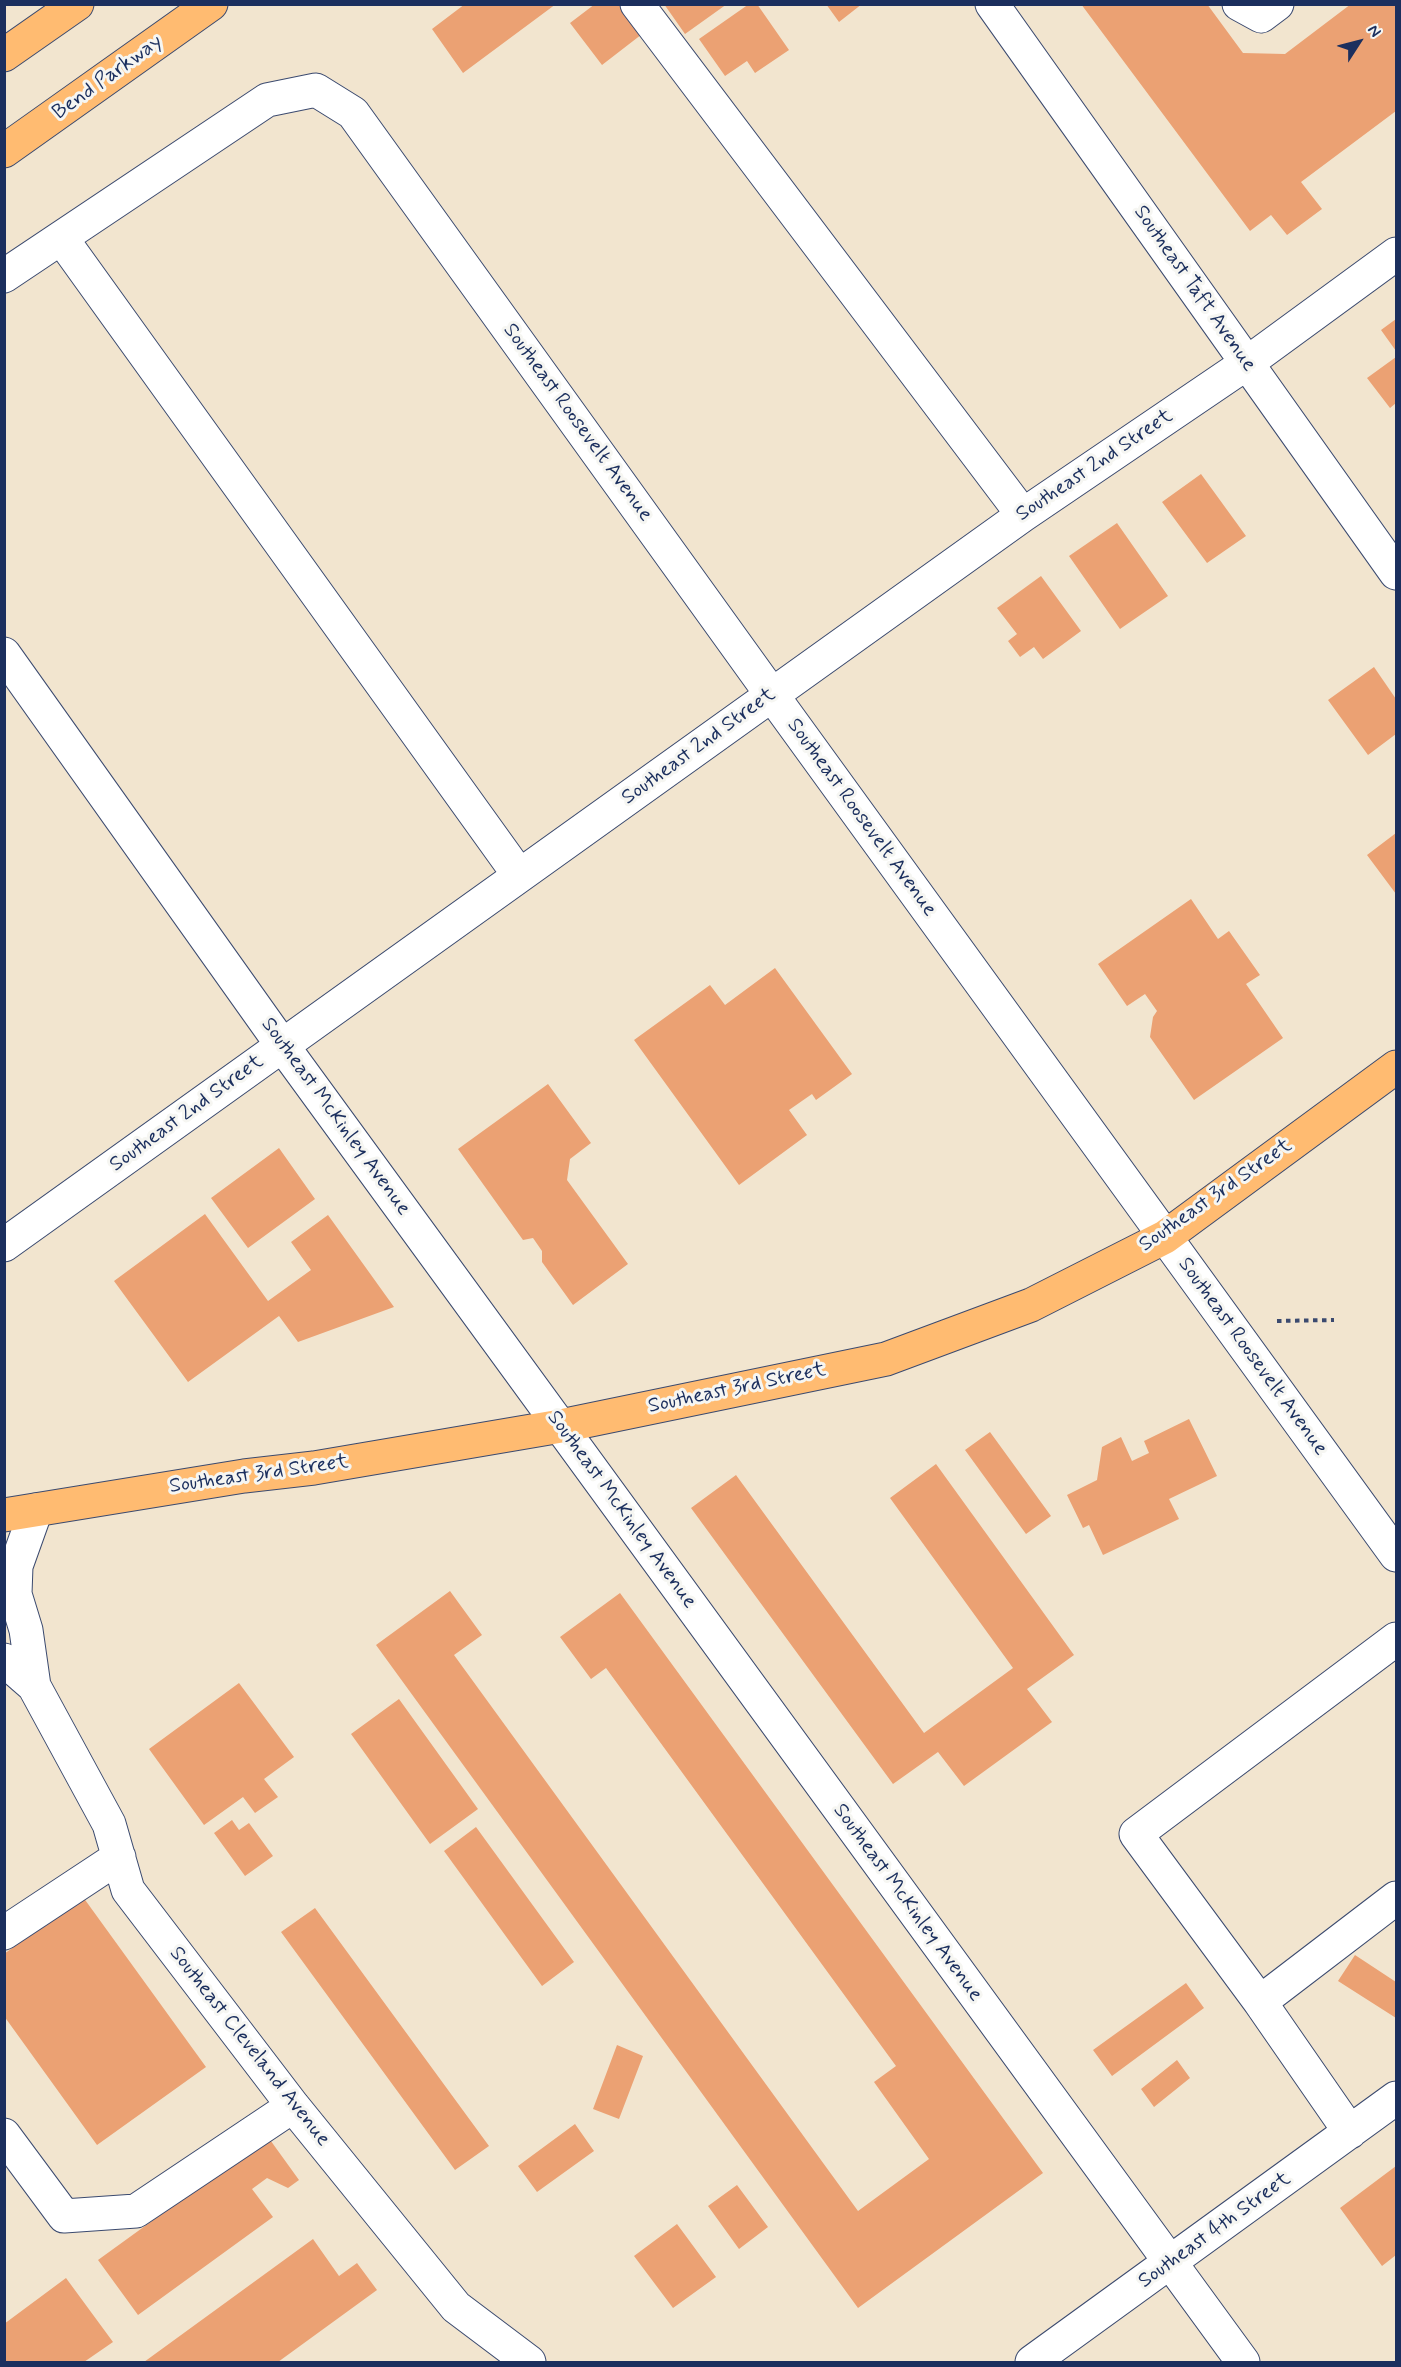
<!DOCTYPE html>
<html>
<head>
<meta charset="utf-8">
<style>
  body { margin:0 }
  #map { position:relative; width:1401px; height:2367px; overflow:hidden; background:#f2e5cf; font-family:Mynerve,sans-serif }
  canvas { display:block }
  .frame { position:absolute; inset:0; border:6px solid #1b2f5e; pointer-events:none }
  .north { position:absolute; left:1329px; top:12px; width:60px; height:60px; -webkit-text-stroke:4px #f6f6f2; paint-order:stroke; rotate:54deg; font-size:16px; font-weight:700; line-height:24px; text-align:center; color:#1b2f5e }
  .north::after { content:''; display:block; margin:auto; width:21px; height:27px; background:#1b2f5e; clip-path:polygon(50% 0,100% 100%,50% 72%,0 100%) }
</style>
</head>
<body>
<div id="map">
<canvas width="1401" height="2367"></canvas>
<div class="frame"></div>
<div class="north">N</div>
</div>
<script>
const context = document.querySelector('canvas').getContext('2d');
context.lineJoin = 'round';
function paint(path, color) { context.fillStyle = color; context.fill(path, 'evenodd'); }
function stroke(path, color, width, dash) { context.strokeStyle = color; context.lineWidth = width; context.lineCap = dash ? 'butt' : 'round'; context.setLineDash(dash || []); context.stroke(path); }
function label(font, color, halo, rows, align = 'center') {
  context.font = font + ' Mynerve,sans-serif'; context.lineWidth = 6; context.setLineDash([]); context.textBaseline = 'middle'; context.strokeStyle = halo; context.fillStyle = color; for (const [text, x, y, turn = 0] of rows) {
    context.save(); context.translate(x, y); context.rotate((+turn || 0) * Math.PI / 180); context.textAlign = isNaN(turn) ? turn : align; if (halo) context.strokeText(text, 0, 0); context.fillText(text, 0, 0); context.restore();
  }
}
paint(new Path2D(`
  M465,4H556L463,73L432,29Z
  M595,4H625L646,31L602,65L570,23Z
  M664,4H727L685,34Z
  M749,4H757L789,50L755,73L747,61L725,76L699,39Z
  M826,4H862L839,22Z
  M1081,4H1207L1243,53L1285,54L1351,4H1396V111L1301,182L1322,209L1287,235L1271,215L1250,231Z
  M1396,319V351L1381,330Z
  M1396,357V403L1390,408L1367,378Z
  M1201,474L1246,536L1207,563L1162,502Z
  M1117,523L1168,596L1120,629L1069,556Z
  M1041,576L1081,631L1043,659L1034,647L1020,657L1008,641L1017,634L997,608Z
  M1374,667L1396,699V734L1368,755L1328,700Z
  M1396,833V894L1367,855Z
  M1191,899L1218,939L1229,931L1260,975L1246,984L1283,1038L1194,1100L1150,1037L1153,1017L1157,1011L1145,994L1127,1006L1098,964Z
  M775,968L852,1074L816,1100L812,1094L789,1110L807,1135L739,1185L634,1040L710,985L725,1005Z
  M548,1084L591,1143L570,1159L567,1180L628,1264L573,1305L542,1262V1251L533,1238L523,1240L458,1149Z
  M279,1148L315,1199L248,1248L211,1198Z
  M205,1214L268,1301L311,1270L291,1242L328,1215L394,1307L298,1342L279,1316L188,1382L114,1281Z
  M1189,1419L1217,1476L1169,1499L1179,1519L1103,1555L1089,1525L1083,1528L1067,1495L1097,1480L1102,1447L1121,1437L1132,1461L1149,1453L1144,1441Z
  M990,1432L1051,1516L1026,1534L965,1450Z
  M936,1464L1074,1655L1027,1689L1052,1722L964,1786L938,1752L893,1784L691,1508L736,1475L924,1733L1013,1668L890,1498Z
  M450,1591L482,1635L454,1655L858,2211L929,2159L874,2082L896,2066L606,1668L591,1679L560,1637L620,1593L1043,2173L858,2308L376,1645Z
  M239,1683L294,1757L264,1779L278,1797L255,1813L243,1797L204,1825L149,1749Z
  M399,1699L478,1809L430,1844L351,1734Z
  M232,1820L239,1830L249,1823L273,1856L245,1876L214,1833Z
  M476,1827L574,1962L542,1986L444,1851Z
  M83,1897L206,2067L97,2145L4,2016V1954Z
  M315,1908L489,2146L455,2170L281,1932Z
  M1355,1955L1396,1982V2018L1338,1981Z
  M1186,1983L1204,2008L1112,2076L1093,2050Z
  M617,2045L643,2056L619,2119L593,2109Z
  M1177,2060L1190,2078L1154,2107L1141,2089Z
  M575,2124L594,2151L537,2192L518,2166Z
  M268,2137L299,2180L288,2188L267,2178L252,2189L273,2217L138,2315L98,2260Z
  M1396,2166V2255L1382,2266L1340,2208Z
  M737,2185L768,2227L739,2249L708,2206Z
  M677,2224L716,2277L673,2308L634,2256Z
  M313,2239L339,2276L357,2263L377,2290L278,2362H144Z
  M66,2278L113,2342L84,2362H4V2324Z`), '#eba173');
const minor = new Path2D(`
  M637,4L1023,515
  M992,4L1396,573
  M1239,4L1261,16L1277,4
  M62,239L519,875
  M4,276L267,100L316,90L353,113L772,695L1396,1555
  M4,654L282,1045L1243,2362
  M4,1245L1023,515L1247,363L1396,254
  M36,1510L16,1566L15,1594L26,1630L34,1686L109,1824L128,1890L293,2106L456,2307L529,2362
  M4,1660L34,1686
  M4,1933L119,1857
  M1260,2002L1136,1834L1396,1639
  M1350,2132L1260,2002L1396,1898
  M4,2135L64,2216L136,2211L293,2106
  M1032,2362L1396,2098`);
const major = new Path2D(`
  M4,1515L244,1476L314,1468L561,1426L886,1359L1031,1305L1165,1237L1396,1067`);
const highway = new Path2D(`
  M4,55L77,4
  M4,151L211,4`);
stroke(minor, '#3b4a6f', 35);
stroke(major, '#3b4a6f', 35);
stroke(highway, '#3b4a6f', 35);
stroke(new Path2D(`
  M1277,1321L1334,1320`), '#3b4a6f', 4, [4.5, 4.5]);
stroke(minor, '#fff', 33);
stroke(major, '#ffbb71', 33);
stroke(highway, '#ffbb71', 33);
label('21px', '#1b2f5e', '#f6f6f2', [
  ["Bend Parkway",108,78,-36],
  ["Southeast Taft Avenue",1194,289,55],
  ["Southeast Roosevelt Avenue",577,423,54],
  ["Southeast 2nd Street",1095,466,-34],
  ["Southeast 2nd Street",699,747,-36],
  ["Southeast Roosevelt Avenue",861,818,54],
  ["Southeast 2nd Street",187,1114,-36],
  ["Southeast McKinley Avenue",335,1117,54],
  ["Southeast 3rd Street",1216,1196,-35],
  ["Southeast Roosevelt Avenue",1252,1357,54],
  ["Southeast 3rd Street",737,1389,-12],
  ["Southeast 3rd Street",259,1475,-8],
  ["Southeast McKinley Avenue",621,1510,54],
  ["Southeast McKinley Avenue",907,1903,54],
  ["Southeast Cleveland Avenue",249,2047,52],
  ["Southeast 4th Street",1215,2231,-36]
]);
</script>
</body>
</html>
